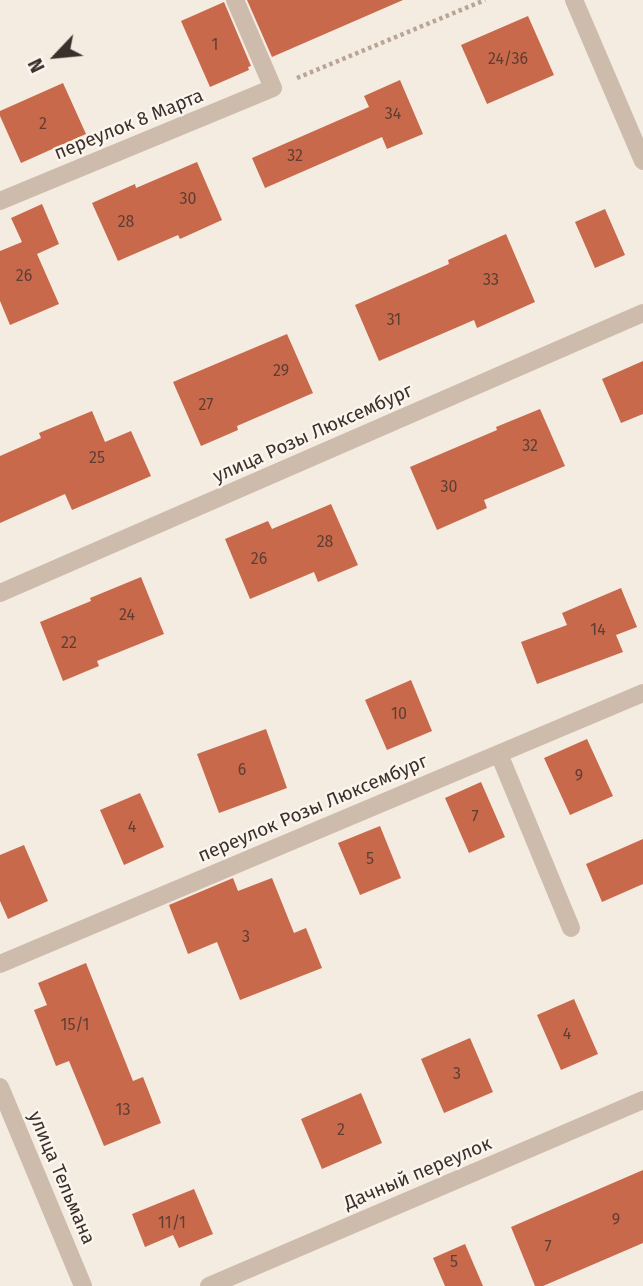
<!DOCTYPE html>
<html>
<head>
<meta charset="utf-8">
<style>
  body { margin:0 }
  #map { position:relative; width:643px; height:1286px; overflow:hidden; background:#f4ebe1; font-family:"Fira Sans",sans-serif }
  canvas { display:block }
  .north { position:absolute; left:21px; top:21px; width:70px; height:70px; -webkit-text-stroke:5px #fbf5ee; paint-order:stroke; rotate:244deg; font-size:19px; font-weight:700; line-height:28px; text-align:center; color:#3b302b }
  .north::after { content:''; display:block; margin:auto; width:24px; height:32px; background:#3b302b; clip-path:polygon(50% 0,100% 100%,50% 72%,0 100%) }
</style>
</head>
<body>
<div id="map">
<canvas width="643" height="1286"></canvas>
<div class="north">N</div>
</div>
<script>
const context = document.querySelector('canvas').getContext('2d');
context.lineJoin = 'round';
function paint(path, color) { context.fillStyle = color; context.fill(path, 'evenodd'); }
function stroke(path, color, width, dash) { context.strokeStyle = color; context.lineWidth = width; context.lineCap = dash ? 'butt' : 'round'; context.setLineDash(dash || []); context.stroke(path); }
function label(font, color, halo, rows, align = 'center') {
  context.font = font + ' "Fira Sans",sans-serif'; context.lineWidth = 5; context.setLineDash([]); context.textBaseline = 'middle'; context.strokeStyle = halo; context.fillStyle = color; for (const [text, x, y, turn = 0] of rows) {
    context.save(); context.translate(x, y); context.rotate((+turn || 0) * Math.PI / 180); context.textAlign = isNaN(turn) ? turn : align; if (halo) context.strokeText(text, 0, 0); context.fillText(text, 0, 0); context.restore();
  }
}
paint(new Path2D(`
  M247,0H403L272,57Z
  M224,2L251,66L248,67L249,70L210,87L181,21Z
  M528,16L554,75L487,104L461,45Z
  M400,80L423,134L387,149L382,137L265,188L252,158L369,107L364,96Z
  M63,83L86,134L21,163L0,116V111Z
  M197,162L222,220L180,239L178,235L118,261L92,203L135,184L136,188Z
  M42,204L59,244L37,254L59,304L10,325L0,301V251L22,242L11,218Z
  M605,209L625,255L595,268L575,222Z
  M506,234L535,302L477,328L474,320L379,361L355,305L449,264L448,260Z
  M287,334L313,393L237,426L238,430L201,446L173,382Z
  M643,361V414L621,423L602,379Z
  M540,409L565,466L484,500L487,508L437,530L410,467L497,430L496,427Z
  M92,411L105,442L131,431L151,476L72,510L65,494L0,523V456L41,438L39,433Z
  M331,504L358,565L318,582L314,572L250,599L225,539L268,521L272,529Z
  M141,577L164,634L97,661L99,666L63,681L40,622L91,601L90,598Z
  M621,588L637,627L616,635L623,652L537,684L521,642L567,625L562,613Z
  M411,680L432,731L387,750L365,700Z
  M266,729L287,788L219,813L197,754Z
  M587,739L613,796L570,815L544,758Z
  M481,782L505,837L469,853L445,798Z
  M140,793L164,847L124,865L100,810Z
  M380,826L401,878L360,895L338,843Z
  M643,839V884L602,902L586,864Z
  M24,845L48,901L8,919L0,901V855Z
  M233,878L238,891L272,878L294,933L306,928L322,968L240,1000L217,942L188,954L169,905Z
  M86,963L133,1081L143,1077L161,1123L104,1146L69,1061L56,1066L34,1010L47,1005L38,983Z
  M574,999L598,1054L561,1070L537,1015Z
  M470,1038L493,1092L444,1113L421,1059Z
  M361,1093L382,1143L322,1169L301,1119Z
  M643,1170V1243L543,1286H535L511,1227Z
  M194,1189L213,1234L179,1248L173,1235L145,1247L132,1214Z
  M465,1244L483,1286H445L433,1258Z`), '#c8694b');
stroke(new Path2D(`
  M297,78L485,0`), '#b9a596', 4.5, [3.5, 3.5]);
stroke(new Path2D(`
  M499,754L571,928`), '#cdbbac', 18);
stroke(new Path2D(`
  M574,0L643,161
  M0,201L273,88L235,0
  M0,593L643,313
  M0,964L643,693
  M0,1087L83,1286
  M209,1286L643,1100`), '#cdbbac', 18);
label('16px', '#5e3e33', null, [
  ["1",215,46],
  ["24/36",508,60],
  ["34",393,115],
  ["2",43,125],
  ["32",295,157],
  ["30",188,200],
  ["28",126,223],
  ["26",24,277],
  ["33",491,281],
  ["31",394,321],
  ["29",281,372],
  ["27",206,406],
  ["32",530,447],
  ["25",97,459],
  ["30",449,488],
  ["28",325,543],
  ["26",259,560],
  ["24",127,616],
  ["14",598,631],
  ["22",69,644],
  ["10",399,715],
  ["6",242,771],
  ["9",579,777],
  ["7",475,818],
  ["4",132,828],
  ["5",370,860],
  ["3",246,938],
  ["15/1",75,1026],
  ["4",567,1035],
  ["3",457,1075],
  ["13",123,1111],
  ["2",341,1131],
  ["9",616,1221],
  ["11/1",172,1224],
  ["7",548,1248],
  ["5",454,1263]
]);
label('19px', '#3b302b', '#fbf5ee', [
  ["переулок 8 Марта",129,125,-22],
  ["улица Розы Люксембург",313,434,-24],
  ["переулок Розы Люксембург",313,809,-23],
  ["Дачный переулок",418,1174,-23],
  ["улица Тельмана",61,1178,67]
]);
</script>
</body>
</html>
